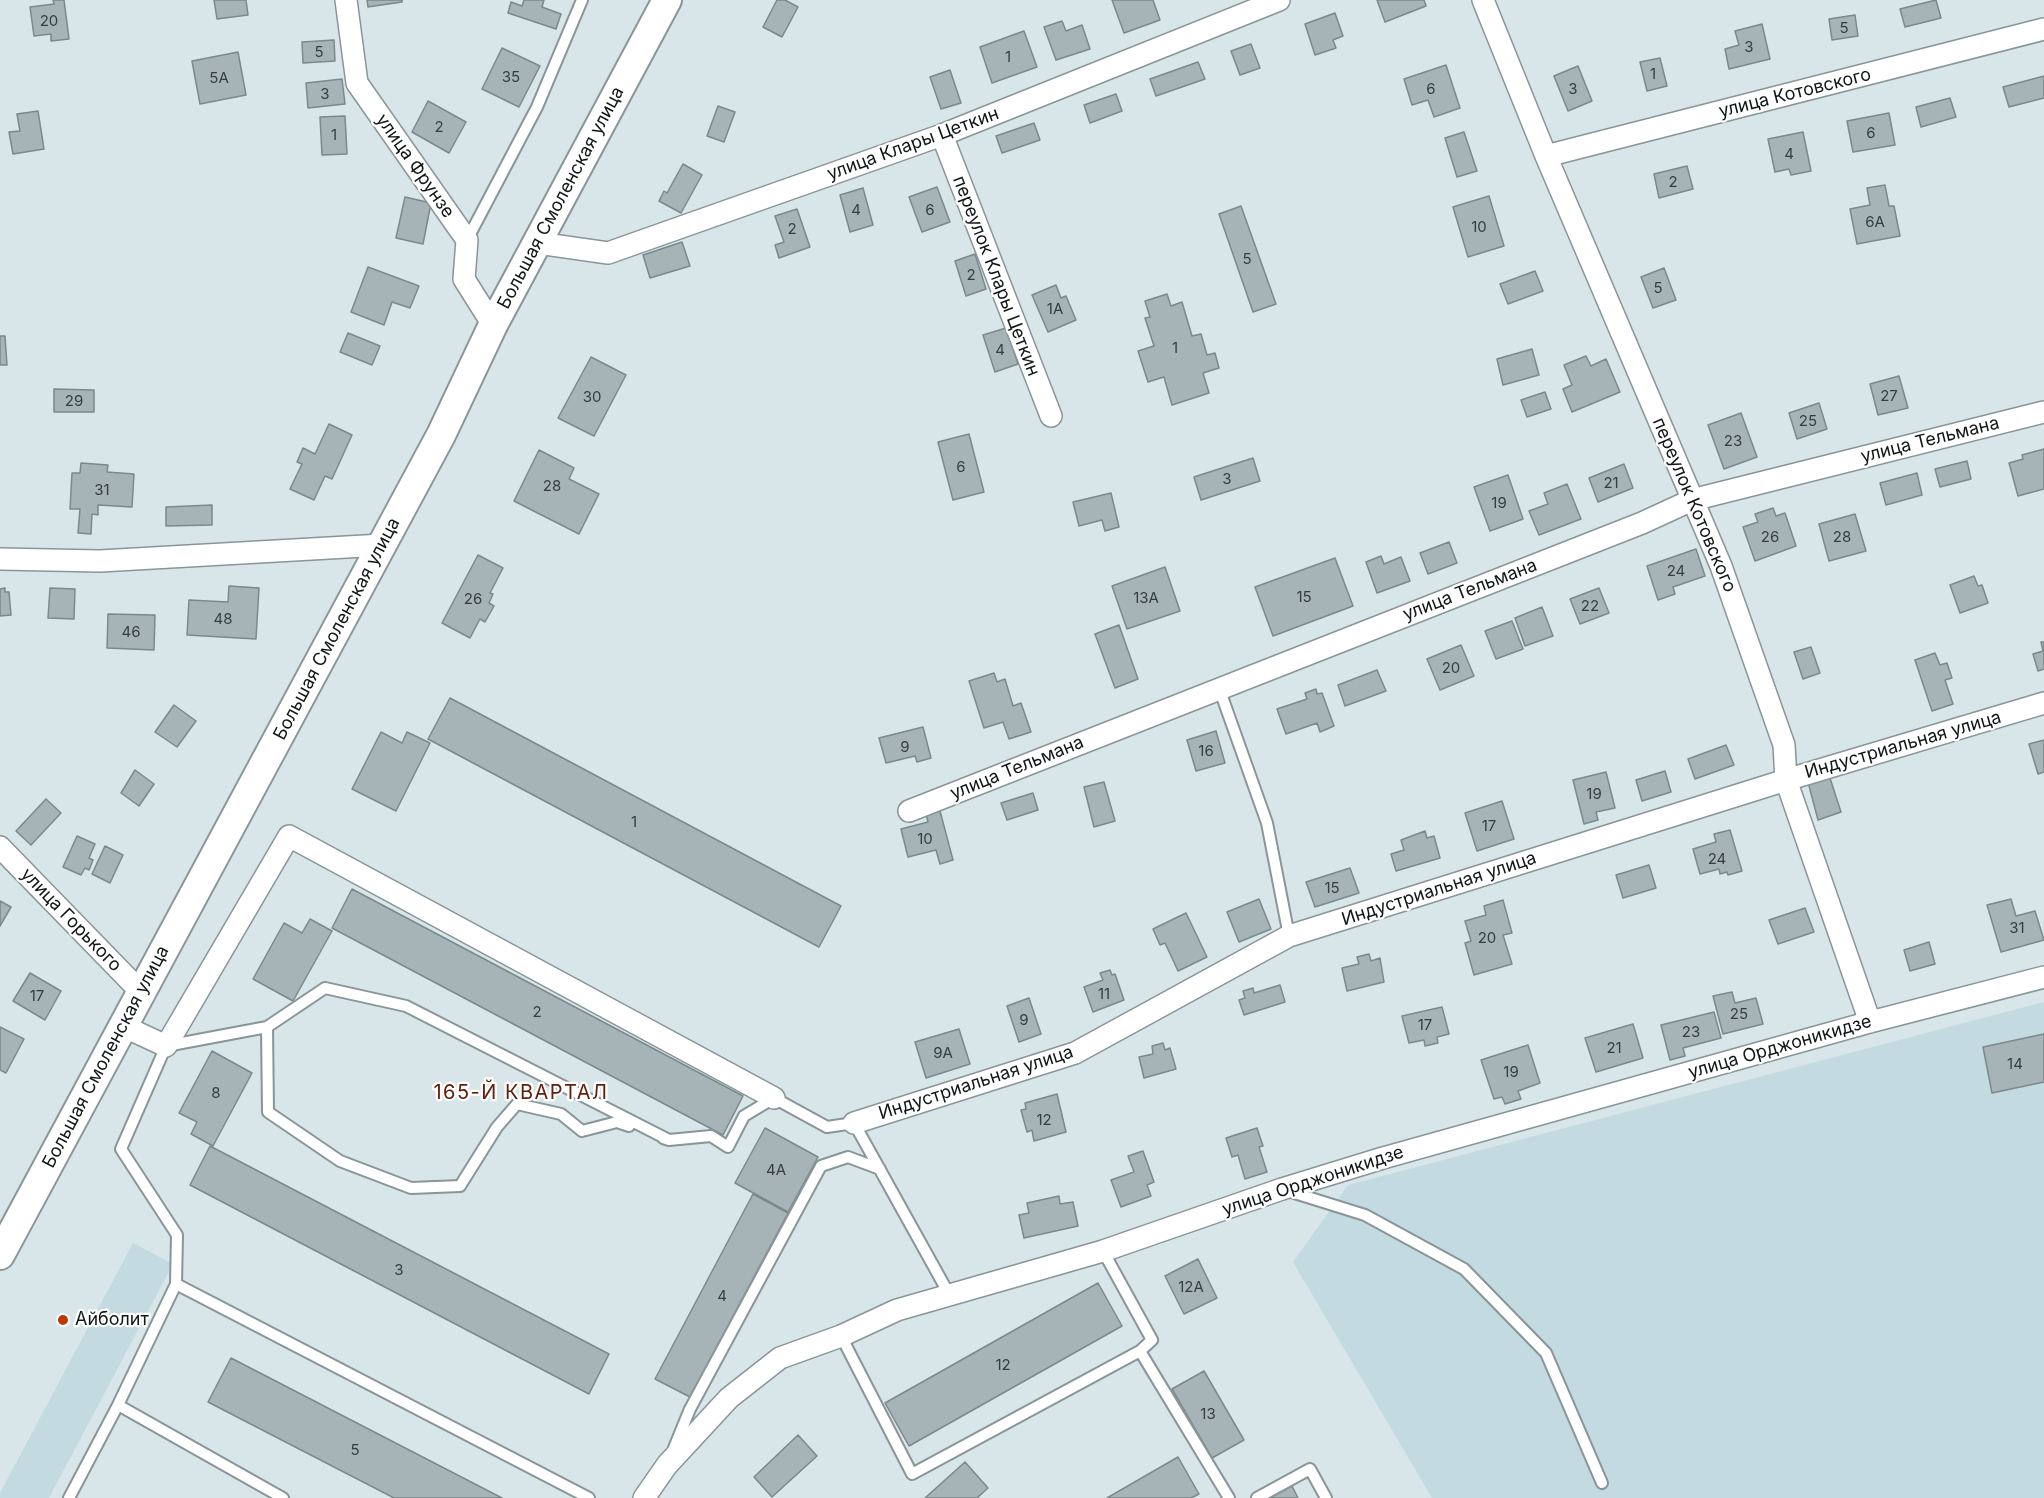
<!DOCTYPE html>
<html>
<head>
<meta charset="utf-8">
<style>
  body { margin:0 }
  canvas { display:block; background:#d8e6ea }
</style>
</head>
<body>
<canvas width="2044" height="1498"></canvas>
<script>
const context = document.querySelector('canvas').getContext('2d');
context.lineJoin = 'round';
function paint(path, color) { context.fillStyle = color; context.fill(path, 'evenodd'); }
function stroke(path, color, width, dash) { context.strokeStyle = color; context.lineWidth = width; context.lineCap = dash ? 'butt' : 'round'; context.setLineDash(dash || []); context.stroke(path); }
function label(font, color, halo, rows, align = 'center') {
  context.font = font + ' Inter,sans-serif'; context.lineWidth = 4.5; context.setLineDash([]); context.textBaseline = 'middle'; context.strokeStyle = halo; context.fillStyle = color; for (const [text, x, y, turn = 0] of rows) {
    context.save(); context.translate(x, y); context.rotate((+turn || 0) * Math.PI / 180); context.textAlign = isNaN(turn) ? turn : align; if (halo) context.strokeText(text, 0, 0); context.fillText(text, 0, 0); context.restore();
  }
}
paint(new Path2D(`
  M2044,1002V1498H1432L1293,1262L1348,1185Z
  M133,1243L173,1264L49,1498H0V1493Z`), '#c3dae1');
const building = new Path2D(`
  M53,0H64L69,39L51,41V34L34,36L30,7L54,4Z
  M214,0H246L248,15L217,19Z
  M367,0H402V2L368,7Z
  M524,0H544L542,7L561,14L556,29L508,13L511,2L522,6Z
  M777,0H785L798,7L782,37L763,27Z
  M1112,0H1153L1160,20L1124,33Z
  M1377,0H1424L1426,6L1385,22Z
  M1936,0L1941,18L1905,27L1900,9Z
  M1335,13L1343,36L1333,40L1336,48L1315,55L1305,24Z
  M1855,15L1858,36L1832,40L1829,19Z
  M1062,21L1066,31L1082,25L1090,49L1056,60L1044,27Z
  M1762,24L1770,59L1729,69L1725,49L1739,45L1735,31Z
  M1024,31L1037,67L992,83L980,47Z
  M334,40L335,61L303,63L302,42Z
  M1251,44L1260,68L1240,75L1231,51Z
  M502,48L540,66L519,107L482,89Z
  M238,52L246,95L200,104L192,61Z
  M1660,58L1667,86L1647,91L1640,62Z
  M1198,62L1205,79L1156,96L1150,79Z
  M1446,65L1460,108L1434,117L1428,100L1412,105L1404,79Z
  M1578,66L1592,101L1568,111L1554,76Z
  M950,70L961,103L941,109L930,77Z
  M2044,76V98L2009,107L2003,87Z
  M342,79L345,104L308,108L306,83Z
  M1116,94L1122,111L1090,123L1084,105Z
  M1950,98L1956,117L1921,127L1916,107Z
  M428,101L466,122L449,153L412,132Z
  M718,106L735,112L724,142L707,136Z
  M38,111L44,149L13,154L9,132L20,131L17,114Z
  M1889,113L1895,145L1853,152L1847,121Z
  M345,116L347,154L322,155L320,117Z
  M1034,123L1040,140L1002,153L996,136Z
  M1464,132L1477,171L1457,177L1445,138Z
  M1803,132L1811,171L1791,175L1789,169L1775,172L1768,139Z
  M683,164L702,175L681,213L659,201L664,191L667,193Z
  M1687,166L1693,189L1659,198L1654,174Z
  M1885,185L1889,206H1894L1900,236L1857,244L1850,209L1870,205L1867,188Z
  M937,187L950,222L922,232L909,197Z
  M863,188L873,225L850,232L840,195Z
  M1489,196L1504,246L1468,257L1453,207Z
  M405,197L431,203L423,244L396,238Z
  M1241,206L1276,304L1253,312L1219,214Z
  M797,209L810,247L779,258L775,245L784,242L775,216Z
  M682,242L690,266L650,278L643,255Z
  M975,254L986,289L966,296L955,261Z
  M368,267L419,286L410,308L392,302L384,325L351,312Z
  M1664,268L1676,300L1653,308L1641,277Z
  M1535,271L1543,291L1508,304L1500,284Z
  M1056,285L1061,298L1066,296L1076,320L1048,332L1032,295Z
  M1167,294L1171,306L1182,302L1192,336L1201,334L1207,355L1215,353L1219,368L1203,373L1209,393L1172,405L1164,377L1148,382L1138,351L1154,346L1145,318L1150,317L1145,301Z
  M1006,328L1018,364L995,372L983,335Z
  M348,333L380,346L372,365L340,352Z
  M0,336H5L7,365H0Z
  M1532,349L1539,375L1503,385L1497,359Z
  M1586,356L1591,366L1606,359L1620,392L1572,412L1563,389L1572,385L1564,365Z
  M591,357L626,375L594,436L558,418Z
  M1899,376L1908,408L1878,415L1870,384Z
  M54,389L94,390V412H54Z
  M1545,392L1551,409L1527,417L1521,400Z
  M1819,403L1827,429L1797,439L1789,413Z
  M1741,413L1757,457L1724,469L1708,425Z
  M329,424L352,435L332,479L325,476L314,500L290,489L302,464L297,462L303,448L315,454Z
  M969,434L984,492L953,500L938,442Z
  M2044,449V489L2018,496L2009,463L2023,459L2022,455Z
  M539,450L574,468L569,479L599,494L579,534L514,501Z
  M1253,458L1260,481L1201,500L1194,477Z
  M1967,461L1971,479L1940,487L1935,469Z
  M81,463L108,465L107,472L134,474L132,507L98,505V515L92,514L91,534L78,533L80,509H70L72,473H80Z
  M1624,464L1633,488L1598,502L1589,478Z
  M1917,473L1922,495L1886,505L1880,483Z
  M1508,475L1523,519L1490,531L1474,487Z
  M1567,484L1581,519L1539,535L1529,511L1548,504L1544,493Z
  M1111,493L1119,527L1105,531L1102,520L1079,526L1073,502Z
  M212,505V525L166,526V507Z
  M1773,508L1776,516L1785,513L1796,546L1755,561L1743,527L1758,522L1755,514Z
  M1855,514L1866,551L1829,561L1819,524Z
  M1449,542L1457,563L1428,574L1420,553Z
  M1696,549L1705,576L1673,587L1675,594L1658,600L1647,566Z
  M478,555L503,568L490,593L493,594L489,603L494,606L485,622L480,619L470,638L442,623Z
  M1381,556L1384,564L1401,557L1410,581L1377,593L1366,562Z
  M1335,558L1353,606L1273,636L1255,587Z
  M1165,567L1180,611L1127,629L1112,586Z
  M1974,576L1978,586L1982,585L1988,603L1960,613L1950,585Z
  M229,586L259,588L256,639L187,635L189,600L228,602Z
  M5,588V592H9L11,615L0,616V589Z
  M50,588L75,589L74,619L48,618Z
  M1599,588L1609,613L1580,624L1570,599Z
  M1542,607L1553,636L1525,646L1515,618Z
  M108,614L155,615L154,650L107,648Z
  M1512,621L1523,649L1496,659L1485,631Z
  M1119,625L1138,679L1115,688L1095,634Z
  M2041,642H2044V669L2038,671L2033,654L2043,651Z
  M1461,645L1474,676L1440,690L1427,659Z
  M1811,647L1820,673L1803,679L1794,652Z
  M1935,653L1940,665L1947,663L1952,678L1945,680L1953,704L1932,711L1915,660Z
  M1377,670L1386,691L1345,706L1338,685Z
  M994,673L997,682L1005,679L1013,706L1021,703L1031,732L1009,739L1003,722L984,728L969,681Z
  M1316,689L1317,694L1322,693L1334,726L1320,732L1317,723L1286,734L1277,709L1307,699L1305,693Z
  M450,698L841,906L819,947L428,739Z
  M174,705L196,721L177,747L155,732Z
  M923,727L931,758L917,762L915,756L886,763L879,738Z
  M1216,731L1225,763L1196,771L1187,740Z
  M381,732L402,743L407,732L430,743L396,811L352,789Z
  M2044,740V772L2038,774L2029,744Z
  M1726,745L1734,765L1695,779L1688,759Z
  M135,770L154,784L139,806L121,793Z
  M1665,771L1671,792L1642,801L1636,780Z
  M1606,772L1615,808L1596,812L1598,820L1584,824L1573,780Z
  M1829,775L1841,812L1818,820L1808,782Z
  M1104,782L1115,821L1094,827L1084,787Z
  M1033,793L1038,810L1007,820L1001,803Z
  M46,799L61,813L31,845L16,831Z
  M1502,801L1514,839L1477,851L1465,813Z
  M940,811L953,860L940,864L936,850L908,857L901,829L928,822L926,814Z
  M1730,830L1742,871L1728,875L1727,872L1720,874L1719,869L1700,874L1693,849L1716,842L1714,834Z
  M1425,831L1427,838L1434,836L1440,858L1396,871L1391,854L1404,850L1401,840Z
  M77,836L95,844L89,858L93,860L89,870L85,868L81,875L63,867Z
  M105,846L123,855L110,883L92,874Z
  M1649,865L1656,888L1623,898L1616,875Z
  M1350,868L1359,893L1315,907L1306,882Z
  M352,889L743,1096L723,1135L332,928Z
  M1259,899L1271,929L1239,942L1227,912Z
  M2011,899L2016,916L2035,911L2044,940L2001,952L1987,905Z
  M1503,900L1512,933L1503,935L1512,964L1474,975L1465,943L1471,941L1465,921L1486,915L1484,906Z
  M0,901L11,907L0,926Z
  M1805,908L1814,932L1778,944L1769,920Z
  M1186,913L1207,957L1178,971L1165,943L1160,945L1153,929Z
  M310,919L332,931L293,1001L253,979L284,923L302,933Z
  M1929,942L1935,964L1910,971L1904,950Z
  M1369,954L1371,961L1380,958L1384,982L1347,991L1342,968L1359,964L1357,957Z
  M1110,970L1112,975L1115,974L1124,1000L1093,1012L1084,987L1103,980L1100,973Z
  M30,973L61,991L45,1020L13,1001Z
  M1280,985L1285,1002L1244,1015L1239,1000L1245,998L1243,991L1253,988L1254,993Z
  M1732,992L1735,1003L1756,998L1763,1024L1723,1034L1713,996Z
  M1029,998L1041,1034L1019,1042L1007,1006Z
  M1442,1007L1449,1034L1437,1037L1438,1043L1425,1046L1424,1040L1409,1043L1402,1016Z
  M1714,1012L1721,1038L1683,1048L1685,1056L1670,1060L1661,1025Z
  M1633,1024L1643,1058L1596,1072L1585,1038Z
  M0,1027L24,1039L6,1073L0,1070Z
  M959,1029L970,1064L926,1078L915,1042Z
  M2044,1034V1082L1992,1093L1983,1047Z
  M1163,1043L1165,1050L1170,1048L1176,1069L1144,1078L1139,1057L1153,1054L1152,1046Z
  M1528,1045L1540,1083L1518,1091L1521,1099L1505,1104L1502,1097L1494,1099L1481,1060Z
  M212,1051L252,1073L213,1146L191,1134L197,1122L179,1113Z
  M1057,1094L1066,1132L1034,1141L1032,1130L1027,1132L1021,1110L1026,1109L1025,1103Z
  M765,1128L818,1157L788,1212L735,1183Z
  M1257,1128L1263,1146L1259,1147L1267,1172L1245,1179L1238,1155L1232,1157L1226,1138Z
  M210,1146L609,1354L589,1394L190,1185Z
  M1143,1151L1154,1182L1147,1185L1151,1196L1121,1207L1111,1180L1134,1172L1128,1156Z
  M753,1194L788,1213L690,1397L655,1379Z
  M1059,1196L1060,1204L1073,1202L1078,1226L1024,1238L1019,1215L1029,1213L1027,1203Z
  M1198,1259L1217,1298L1184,1314L1165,1276Z
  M1098,1283L1122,1326L909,1446L885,1403Z
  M231,1358L502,1498H394L208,1402Z
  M1204,1371L1244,1440L1212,1458L1172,1389Z
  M798,1435L817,1456L772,1497L754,1477Z
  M1178,1457L1199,1494L1191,1498H1107Z
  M965,1462L988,1488L977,1498H925Z
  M1292,1486L1298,1498H1270Z`);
paint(building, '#a6b4b8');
stroke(building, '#7b888c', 1.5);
const service = new Path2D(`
  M467,240L537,107L582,0
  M1219,688L1267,823L1289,936
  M267,1027L268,1112L340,1161L411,1188L460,1186L497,1127L517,1104L561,1114L582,1131L617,1122L629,1126
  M663,1138L669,1140L711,1136L728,1147L744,1116L774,1098L827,1127L854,1123L949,1294
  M1288,1191L1365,1215L1464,1269L1546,1353L1602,1483
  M1103,1251L1152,1340L1140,1351L1229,1498
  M176,1284L589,1498
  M841,1336L912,1474L1140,1351
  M118,1405L283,1498
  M674,1448L690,1409L821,1166L848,1157L880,1169
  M69,1498L118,1405L176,1284L177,1235L121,1149L166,1046L267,1027L325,988L406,1006L669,1140
  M1257,1498L1310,1469L1326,1498`);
const minor = new Path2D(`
  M346,0L357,83L467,240L464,279L493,325
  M1483,0L1546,156L1721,566L1784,745L1786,780L1870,1022
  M942,135L1051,416
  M1546,156L2044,29
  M538,243L608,253L942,135L1279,0
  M0,559L100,561L382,545
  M909,811L1642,523L1692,500L2044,412
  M0,847L141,992
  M123,1026L166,1046L289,836L774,1098
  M854,1123L1075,1053L1289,936L1786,780L2044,703
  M644,1498L667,1465L729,1398L780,1358L841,1336L897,1310L1103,1251L1282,1189L1383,1158L1870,1022L2044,977`);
const secondary = new Path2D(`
  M0,1255L441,435L493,325L667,0`);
stroke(service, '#889599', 14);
stroke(minor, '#889599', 24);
stroke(secondary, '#889599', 32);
stroke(service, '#fff', 10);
stroke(minor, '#fff', 21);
stroke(secondary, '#fff', 28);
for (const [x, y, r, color] of [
  [63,1320,6,"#bf3800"]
]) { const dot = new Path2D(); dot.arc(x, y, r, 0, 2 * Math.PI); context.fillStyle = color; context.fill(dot); stroke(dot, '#fff', 2); }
label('15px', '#363d3e', null, [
  ["20",49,21],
  ["5",1844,28],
  ["3",1749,47],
  ["5",319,52],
  ["1",1008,57],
  ["1",1653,74],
  ["35",511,77],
  ["5А",219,78],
  ["6",1431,89],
  ["3",1573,89],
  ["3",325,94],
  ["2",439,127],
  ["6",1871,133],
  ["1",334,135],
  ["4",1789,154],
  ["2",1673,182],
  ["4",856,210],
  ["6",930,210],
  ["6А",1875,222],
  ["10",1479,227],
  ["2",792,229],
  ["5",1247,259],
  ["2",971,275],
  ["5",1658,288],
  ["1А",1055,309],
  ["1",1175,348],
  ["4",1000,350],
  ["27",1889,396],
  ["30",592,397],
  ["29",74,401],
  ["25",1808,421],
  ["23",1733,441],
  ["6",961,467],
  ["3",1227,479],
  ["21",1611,483],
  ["28",552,486],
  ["31",102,490],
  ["19",1499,503],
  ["26",1770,537],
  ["28",1842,537],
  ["24",1676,571],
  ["15",1304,597],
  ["13А",1146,598],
  ["26",473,599],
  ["22",1590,606],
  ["48",223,619],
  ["46",131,632],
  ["20",1451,668],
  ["9",905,747],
  ["16",1206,751],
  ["19",1594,794],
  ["1",634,822],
  ["17",1489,826],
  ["10",925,839],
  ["24",1717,859],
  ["15",1332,888],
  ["31",2017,928],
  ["20",1487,938],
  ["11",1104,994],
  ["17",37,996],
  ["2",537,1012],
  ["25",1739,1014],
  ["9",1024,1020],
  ["17",1425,1025],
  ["23",1691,1032],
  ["21",1614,1048],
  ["9А",943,1053],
  ["14",2015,1064],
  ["19",1511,1072],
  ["8",216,1093],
  ["12",1044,1120],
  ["4А",776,1170],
  ["3",399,1270],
  ["12А",1191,1287],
  ["4",722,1296],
  ["12",1003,1365],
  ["13",1208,1414],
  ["5",355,1450]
]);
label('18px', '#101516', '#fff', [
  ["улица Котовского",1795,93,-14],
  ["улица Клары Цеткин",913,144,-20],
  ["улица Фрунзе",415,166,55],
  ["Большая Смоленская улица",561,198,-62],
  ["переулок Клары Цеткин",996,276,69],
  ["улица Тельмана",1930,440,-14],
  ["переулок Котовского",1694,505,67],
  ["улица Тельмана",1470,590,-21],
  ["Большая Смоленская улица",337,629,-62],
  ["Индустриальная улица",1903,745,-16],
  ["улица Тельмана",1017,768,-22],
  ["Индустриальная улица",1439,889,-18],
  ["улица Горького",71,920,46],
  ["улица Орджоникидзе",1780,1047,-16],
  ["Большая Смоленская улица",106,1057,-62],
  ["Индустриальная улица",976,1083,-18],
  ["улица Орджоникидзе",1313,1181,-18]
]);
label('18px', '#101516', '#fff', [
  ["Айболит",75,1320]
], 'left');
context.letterSpacing = '1.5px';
label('20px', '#62200b', '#fff', [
  ["165-Й КВАРТАЛ",521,1093]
]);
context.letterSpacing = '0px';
</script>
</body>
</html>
